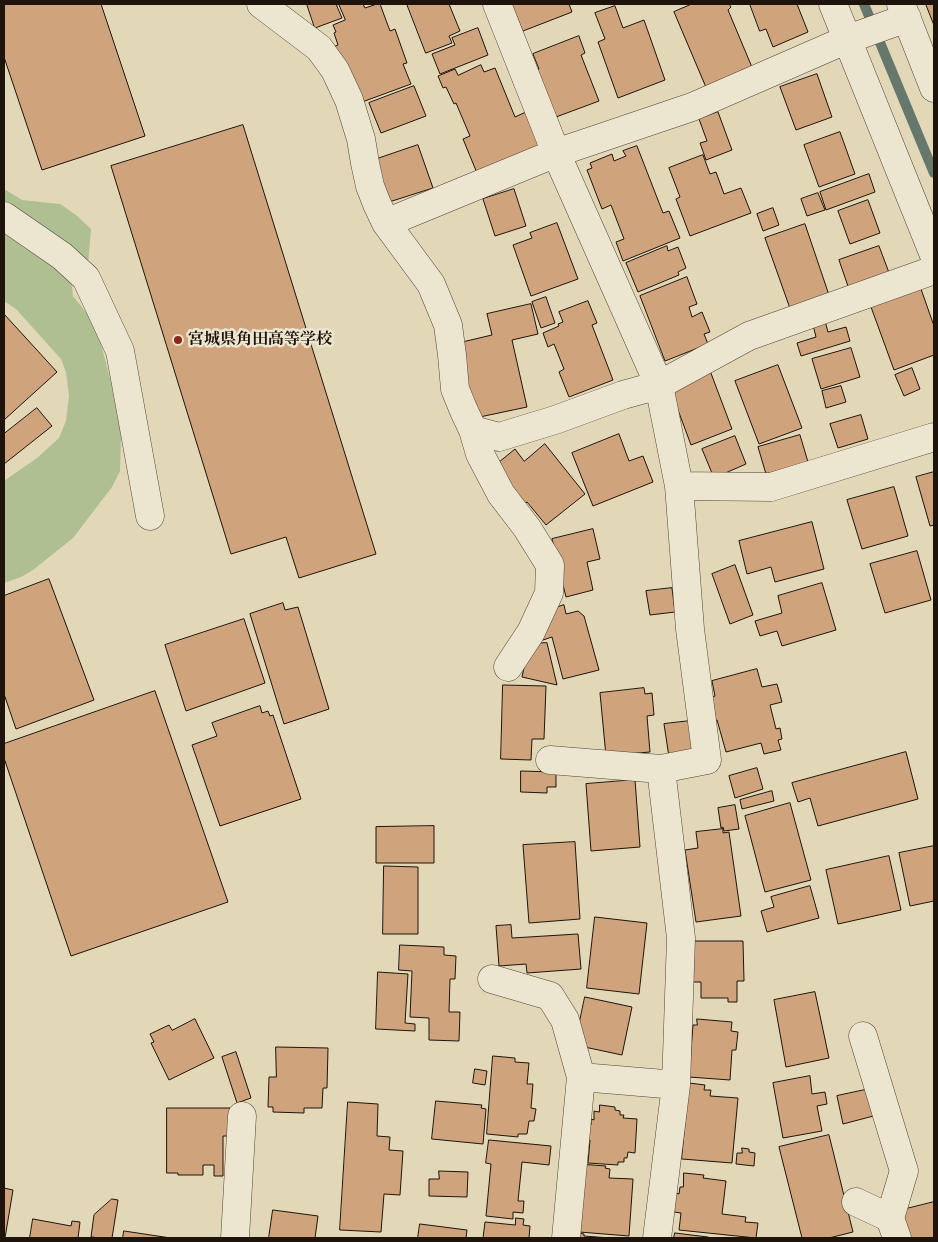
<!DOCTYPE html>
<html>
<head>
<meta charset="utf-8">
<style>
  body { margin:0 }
  #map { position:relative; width:938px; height:1242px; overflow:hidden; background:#e2d7b7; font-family:"IM FELL French Canon",serif }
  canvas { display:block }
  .frame { position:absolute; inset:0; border:5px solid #1f140c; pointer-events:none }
</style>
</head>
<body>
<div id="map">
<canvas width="938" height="1242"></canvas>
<div class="frame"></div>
</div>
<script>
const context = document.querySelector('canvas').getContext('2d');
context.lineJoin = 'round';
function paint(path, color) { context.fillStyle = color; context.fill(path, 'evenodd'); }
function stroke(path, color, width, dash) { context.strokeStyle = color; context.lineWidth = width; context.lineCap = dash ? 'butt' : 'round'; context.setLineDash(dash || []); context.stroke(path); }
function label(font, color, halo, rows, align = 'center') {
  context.font = font + ' "IM FELL French Canon","Noto Serif JP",serif'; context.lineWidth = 5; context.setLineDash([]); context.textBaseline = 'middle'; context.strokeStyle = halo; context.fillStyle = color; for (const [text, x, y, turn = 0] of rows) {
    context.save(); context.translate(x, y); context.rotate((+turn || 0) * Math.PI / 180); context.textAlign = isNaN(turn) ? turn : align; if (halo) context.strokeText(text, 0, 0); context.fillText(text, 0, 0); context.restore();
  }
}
paint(new Path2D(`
  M4,189L22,200L60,204L76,215L91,229L88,264L71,279L73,296L92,320L98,332L111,383L121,436L120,471L112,487L73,538L33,570L21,577L4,583V481L37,458L59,438L66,421L69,396L66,372L61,359L16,309L4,301Z`), '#aebf92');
stroke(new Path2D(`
  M864,4L934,173`), '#66786c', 10);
const building = new Path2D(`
  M4,4H101L145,136L42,170L4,57Z
  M307,4H336L342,18L315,28Z
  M339,4H363L365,8L377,4H380L390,31L395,29L407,63L403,64L411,84L354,105L333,47L338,45L334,33L336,32L333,25L345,20Z
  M407,4H449L460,31L449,36L452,43L426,53Z
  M512,4H569L572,12L523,31Z
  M692,4H729L731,7L728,10L754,72L708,92L674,12Z
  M750,4H797L808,32L773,47L766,29L760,31Z
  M926,4H934V25Z
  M615,6L623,28L644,20L665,80L618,98L598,42L605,39L595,13Z
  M478,28L488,55L440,74L432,54L455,45L452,38Z
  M579,36L585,53L581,55L599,101L548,120L530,72L539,69L533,54Z
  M481,65L484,72L495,68L515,117L528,111L543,147L477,173L463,139L470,136L456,103L454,104L446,87L443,88L438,76L455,69L458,75Z
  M817,74L832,117L796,130L780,87Z
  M414,86L426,116L381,133L369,103Z
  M718,112L732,150L706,160L700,143L707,141L699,119Z
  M243,125L376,554L299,578L286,537L231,554L111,166Z
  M840,132L855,174L819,187L804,145Z
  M418,145L433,188L389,202L374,160Z
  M637,146L663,213L669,211L680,238L623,261L616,242L624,239L611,205L602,209L587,170L592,168L590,163L612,154L614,161L626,156L623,151Z
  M703,155L710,174L716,172L724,194L741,188L751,213L690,236L676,199L680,197L669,168Z
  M869,174L875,192L826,210L820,192Z
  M514,189L526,226L495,236L483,199Z
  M818,193L825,210L807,216L801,199Z
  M868,200L880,233L850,244L838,211Z
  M773,208L779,225L763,231L757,214Z
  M557,223L578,279L531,296L513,245L532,238L530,233Z
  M805,224L831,301L792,314L765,238Z
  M667,246L668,251L678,247L686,268L678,272L679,275L638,292L626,263Z
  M879,246L891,278L850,292L839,260Z
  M687,277L697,304L689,307L692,317L702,312L710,332L704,334L708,344L665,361L640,296Z
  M921,289L934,326V355L894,370L871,307Z
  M546,297L555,323L541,328L532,302Z
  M588,301L597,323L592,325L613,380L569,397L559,372L564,369L554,344L548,347L543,333L559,326L558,324L563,322L559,312Z
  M531,304L538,334L512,340L527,407L475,418L458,343L492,335L487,314Z
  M4,314L57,372L4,420Z
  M825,321L828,332L846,327L850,341L801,356L797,343L816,337L813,325Z
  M851,348L860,377L821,389L812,359Z
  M778,365L802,428L759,444L735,381Z
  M709,368L732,429L691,445L668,383Z
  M912,368L920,389L904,396L895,375Z
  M841,386L846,402L826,408L822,391Z
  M37,408L52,426L4,464V434Z
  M861,415L868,439L838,448L830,424Z
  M619,434L629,461L643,456L653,482L593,506L572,453Z
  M800,435L808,462L766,474L758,447Z
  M735,436L746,464L714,478L702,449Z
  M545,444L585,494L546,525L527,502L523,505L493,467L515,449L524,461Z
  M934,472V525L930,526L916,477Z
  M894,487L908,536L862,549L847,500Z
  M812,522L824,569L775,582L771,567L747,574L739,541Z
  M593,529L600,559L587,562L593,590L566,597L552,539Z
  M917,551L931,600L885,613L870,564Z
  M735,565L753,615L730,624L712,574Z
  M49,579L94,700L16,729L4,694V596Z
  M822,583L836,630L782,646L777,631L760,636L755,621L782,613L778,596Z
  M672,588L675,612L650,615L646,591Z
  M283,603L285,610L298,607L329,709L284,724L250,614Z
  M564,605L566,614L578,611L584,616L599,670L563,679L552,637L543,640L538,622L549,610Z
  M244,619L265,683L186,711L165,645Z
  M547,643L557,685L522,677L529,644Z
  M757,669L762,687L777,684L782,702L770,705L776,729L780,728L782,739L778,740L781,750L764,754L761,743L726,752L717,720L709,722L703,699L715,696L712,681Z
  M503,685L546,686L544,739H532L531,760L501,759Z
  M644,688L645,694L652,693L654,715L647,716L650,752L606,756L600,693Z
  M155,691L228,902L71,956L4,758V744Z
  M260,706L262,713L268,711L270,716L273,715L301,799L220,826L192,745L217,736L212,723Z
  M690,721L695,753L669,757L664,724Z
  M906,752L918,799L818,826L810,798L798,802L792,783Z
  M757,768L763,789L735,798L729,776Z
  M521,771L556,772V787H547V793L521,792Z
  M635,780L640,847L591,851L586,784Z
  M772,791L774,801L742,809L740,800Z
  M790,803L811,880L765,892L745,816Z
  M735,805L739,829L724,831L723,827L721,828L718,808Z
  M434,826V863H376V827Z
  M723,829V833L729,832L741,916L696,922L685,850L698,848L696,832Z
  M575,842L580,919L529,923L523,845Z
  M934,846V901L910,906L899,853Z
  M889,856L901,910L838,924L826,870Z
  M384,866L418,867V934H383Z
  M810,886L819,918L767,932L761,911L774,907L771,897Z
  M595,917L647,923L639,994L587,988Z
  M511,925L512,938L578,934L581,969L527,973L526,964L499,966L496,926Z
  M691,941H743L744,981H737V1002H728V998H701V982H691Z
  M400,945L444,947V955L456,956L455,979H450L449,1012H460L459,1041L429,1040V1018L410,1017L412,971L399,970Z
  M378,972L408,974L405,1023L415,1024V1031L376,1029Z
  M815,992L829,1058L786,1067L774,1000Z
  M585,997L632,1007L622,1055L575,1045Z
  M195,1019L214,1058L169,1080L151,1043L154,1042L150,1034L169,1025L172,1030Z
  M697,1019L732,1022L731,1031L738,1032L736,1050H732L730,1080L689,1077L693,1025H697Z
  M276,1047L328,1048L327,1088H323L322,1108H304V1113L273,1112V1107H268L269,1077H276Z
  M236,1052L251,1098L237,1103L222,1057Z
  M493,1056L515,1058V1062L529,1063L527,1084H533L531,1108L536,1109L534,1121H529L527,1134H518V1137L487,1134Z
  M475,1069L487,1071L485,1085L473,1083Z
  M810,1076L812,1094L825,1092L827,1104L817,1106L822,1131L783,1138L773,1083Z
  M689,1083L705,1085L704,1090H711L710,1096L738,1098L732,1163L682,1159Z
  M874,1088L881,1114L843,1124L837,1096Z
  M436,1101L482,1105L481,1108L486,1109L483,1144L432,1139Z
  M348,1102L378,1104L377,1136L390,1137L389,1150L403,1151L400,1195L384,1194L381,1232L340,1230Z
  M600,1105L615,1107V1110L620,1111V1115H624L623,1118L637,1119L635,1153L628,1152L627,1158H624V1162H618V1165L588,1163L590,1140L587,1139L588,1126L591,1125V1119L594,1120V1111L599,1112Z
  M167,1108H230V1136H223V1176H214V1165H203V1175H178V1173H167Z
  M829,1135L853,1232L829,1238H802L779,1147Z
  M489,1140L551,1146L549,1165L522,1162L518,1201H524L523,1213L513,1212V1219L486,1216L491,1164L486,1163Z
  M742,1148L749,1149V1152L755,1153L754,1166L736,1164L737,1153H742Z
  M579,1164L606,1166L605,1168L610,1169L609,1178L633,1179L629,1236L579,1232Z
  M439,1171L468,1172L467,1197L429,1196V1179H439Z
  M684,1173L704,1175L703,1178L726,1181L722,1214L746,1217L745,1222L758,1223L756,1238L679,1230L681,1213L674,1212L676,1193L679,1194L680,1187H683Z
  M4,1188L13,1190L5,1238H4Z
  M112,1199L118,1200L112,1238H101L91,1237L94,1215Z
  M934,1202V1238H909L902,1210Z
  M273,1210L318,1216L315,1238H269Z
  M516,1218L524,1219L523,1225L530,1226L529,1238H483L485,1222L515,1225Z
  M33,1219L71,1226L72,1221L80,1222L78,1238H30Z
  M420,1224L467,1230L466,1238H418Z
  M124,1231L171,1238H123Z
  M578,1233L584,1234V1236L610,1238H577Z
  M675,1233L708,1237L710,1238H674Z`);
paint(building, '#cfa37b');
stroke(building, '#1f140c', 1);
const minor = new Path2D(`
  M261,4L319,48L335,70L349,100L361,139L365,163L370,186L377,204L386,223L431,284L448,325L452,355L455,389L464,411L473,430L499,437L555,420L623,395L659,385L679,486L690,629L707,760L661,769L681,938L676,1085L657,1238
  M497,4L556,153L659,385L749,336L934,270
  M833,4L934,255
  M901,4L934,88
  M4,216L62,256L86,278L120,351L150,516
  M386,223L556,153L692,107L848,39L907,18
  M473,430L480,454L501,494L527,528L550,565L549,593L531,632L508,667
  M679,486L771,487L934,437
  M550,760L661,769
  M492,979L550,996L565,1020L581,1077
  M863,1036L904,1171L890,1218
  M856,1202L890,1218L897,1238
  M235,1238L242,1116
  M566,1238L581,1077L676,1085`);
stroke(minor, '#504537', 29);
stroke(minor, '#ece5d0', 28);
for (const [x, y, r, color] of [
  [178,340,5,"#8f2418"]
]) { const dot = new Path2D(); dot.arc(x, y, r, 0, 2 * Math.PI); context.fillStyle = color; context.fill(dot); stroke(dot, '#ece5d0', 2); }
label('bold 16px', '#1f140c', '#ece5d0', [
  ["宮城県角田高等学校",188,340]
], 'left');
</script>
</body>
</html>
